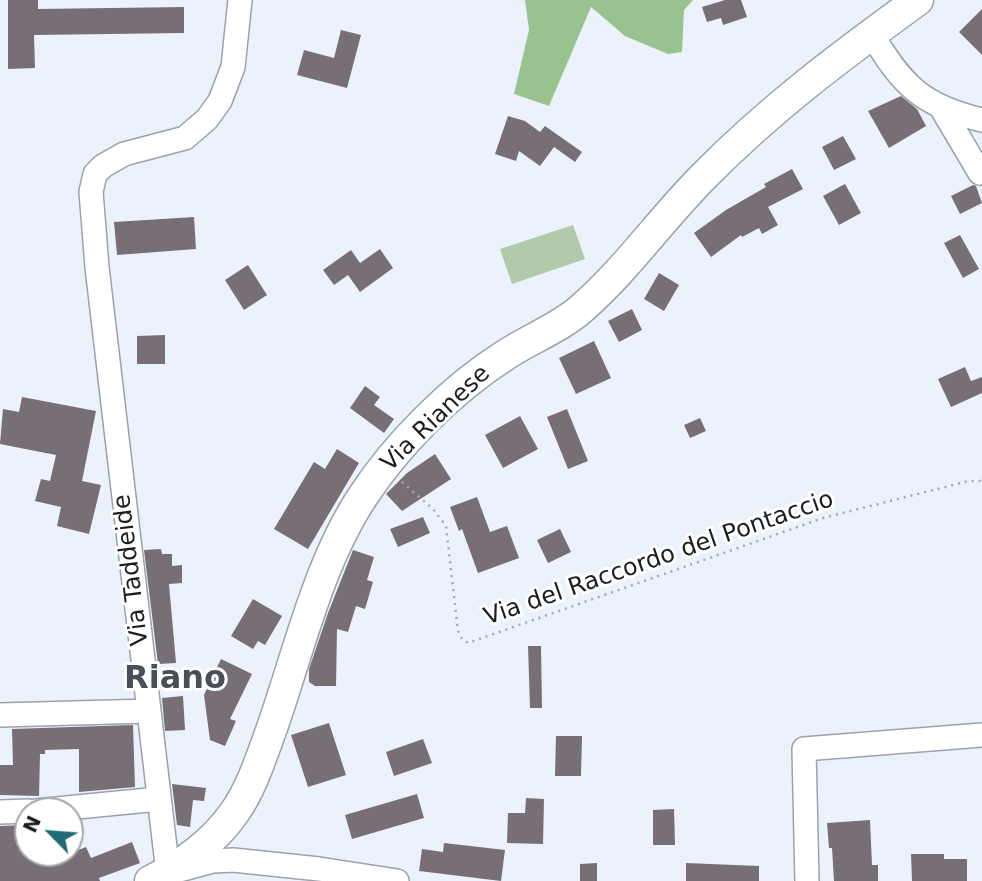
<!DOCTYPE html>
<html>
<head>
<meta charset="utf-8">
<style>
  body { margin:0 }
  #map { position:relative; width:982px; height:881px; overflow:hidden; background:#ebf2fc; font-family:"DejaVu Sans",sans-serif }
  canvas { display:block }
  .north { position:absolute; left:14px; top:797px; width:70px; height:70px; box-sizing:border-box; background:#fff; border:2px solid #a4a5a6; border-radius:50%; rotate:295deg; font-size:19px; font-weight:700; line-height:28px; text-align:center; color:#1b1d21 }
  .north::after { content:''; display:block; margin:auto; width:24px; height:32px; background:#206975; clip-path:polygon(50% 0,100% 100%,50% 72%,0 100%) }
</style>
</head>
<body>
<div id="map">
<canvas width="982" height="881"></canvas>
<div class="north">N</div>
</div>
<script>
const context = document.querySelector('canvas').getContext('2d');
context.lineJoin = 'round';
function paint(path, color) { context.fillStyle = color; context.fill(path, 'evenodd'); }
function stroke(path, color, width, dash) { context.strokeStyle = color; context.lineWidth = width; context.lineCap = dash ? 'butt' : 'round'; context.setLineDash(dash || []); context.stroke(path); }
function label(font, color, halo, rows, align = 'center') {
  context.font = font + ' "DejaVu Sans",sans-serif'; context.lineWidth = 6; context.setLineDash([]); context.textBaseline = 'middle'; context.strokeStyle = halo; context.fillStyle = color; for (const [text, x, y, turn = 0] of rows) {
    context.save(); context.translate(x, y); context.rotate((+turn || 0) * Math.PI / 180); context.textAlign = isNaN(turn) ? turn : align; if (halo) context.strokeText(text, 0, 0); context.fillText(text, 0, 0); context.restore();
  }
}
paint(new Path2D(`
  M573,225L585,259L512,284L500,249Z`), '#b1caaa');
paint(new Path2D(`
  M525,0H693L684,10L682,52L668,54L625,36L591,7L549,106L514,94L529,30Z`), '#99c28e');
paint(new Path2D(`
  M8,0H38V9L184,7V33L34,35L35,68L8,69Z
  M725,0H741L747,17L723,25L721,18L707,22L702,7Z
  M982,9V55L959,32Z
  M341,30L361,35L347,88L297,75L304,50L334,58Z
  M901,96L917,109L926,126L889,148L868,111Z
  M508,116L525,121L540,132L545,126L582,152L575,162L554,147L540,166L519,151L516,161L495,154Z
  M843,136L856,159L834,170L822,147Z
  M792,169L803,189L768,207L778,225L762,234L759,228L742,237L741,235L711,257L694,233L726,210L766,187L764,184Z
  M845,184L861,213L839,225L823,196Z
  M973,185L976,186L982,203L960,214L951,196Z
  M194,217L196,249L117,255L114,222Z
  M960,235L979,269L963,278L944,243Z
  M380,249L393,268L360,292L348,275L334,285L323,270L351,250L360,263Z
  M248,265L267,295L244,310L225,280Z
  M659,273L679,285L664,311L644,299Z
  M632,309L642,330L619,342L608,321Z
  M165,335V364H137V336Z
  M594,341L611,378L576,394L559,358Z
  M965,367L971,381L982,377V393L951,407L938,379Z
  M365,386L380,397L374,405L394,419L384,433L350,408Z
  M22,397L96,411L82,481L101,485L89,534L57,526L61,507L35,501L41,479L50,481L56,455L0,444L3,409L19,412Z
  M567,409L588,461L568,469L547,417Z
  M520,416L538,449L503,468L485,435Z
  M700,418L706,431L690,438L684,425Z
  M337,449L359,463L308,549L274,529L314,462L325,469Z
  M435,454L451,479L402,511L386,494L407,473Z
  M477,497L490,532L507,526L519,558L478,573L462,529L459,531L450,507Z
  M423,517L430,533L398,547L390,529Z
  M560,529L571,552L548,563L537,540Z
  M161,549L162,554H172V566L182,565V583L169,584L176,663L158,664L144,550Z
  M353,550L374,557L367,580L373,582L365,609L356,606L348,632L337,629L336,686H315L309,682V669L328,613Z
  M253,599L282,616L265,645L258,641L253,649L231,636Z
  M528,646H541L542,708H530Z
  M221,659L252,674L230,719L236,721L225,746L210,740L204,695Z
  M183,696L185,730L165,731L162,698Z
  M329,723L346,775L308,787L291,735Z
  M133,725L135,787L79,792V749L45,750V754H40L39,796L0,795V765H13L12,729Z
  M556,736H582L581,776H555Z
  M423,739L432,763L394,776L386,752Z
  M172,784L206,788L204,801L193,800L190,827L177,825Z
  M417,794L424,818L352,839L345,815Z
  M526,798L544,799L543,844L507,843L508,813H525Z
  M674,809L675,845H653V810Z
  M870,820L872,865H878V881H834L832,848H829L827,823Z
  M28,825V859H68V854L86,847L91,858L132,842L140,863L99,878L100,881H0V826Z
  M444,843L505,850L501,881L419,871L422,849L443,852Z
  M911,854H944V859H967V881H912Z
  M597,863V881H580V864Z
  M686,863L759,866V881H686Z`), '#786e75');
const minor = new Path2D(`
  M240,0L233,67L220,101L207,119L185,138L124,154L103,166L95,174L91,192L97,267L168,873L213,861L233,860L319,869L397,881
  M871,33C902,85 922,106 982,120
  M942,109L980,173
  M0,715L149,711
  M36,811L159,799
  M0,812L28,811
  M807,881L804,749L982,735`);
const major = new Path2D(`
  M150,881C181,866 214,842 234,813C252,788 262,755 273,725C299,650 319,562 363,496C397,444 452,389 504,356C529,339 558,329 581,309C627,269 661,219 704,176C771,108 841,56 918,0`);
stroke(minor, '#9ca2ac', 26);
stroke(major, '#9ca2ac', 33);
stroke(new Path2D(`
  M402,482L433,509L446,526L458,631L462,639L468,643L823,518L969,481H982`), '#a4a9b1', 2.5, [2, 5]);
stroke(minor, '#fff', 23);
stroke(major, '#fff', 30);
label('24px', '#1b1d21', '#fff', [
  ["Via Rianese",436,419,-44],
  ["Via del Raccordo del Pontaccio",659,559,-19],
  ["Via Taddeide",132,570,-97]
]);
label('bold 32px', '#494f57', '#fff', [
  ["Riano",175,680]
]);
</script>
</body>
</html>
